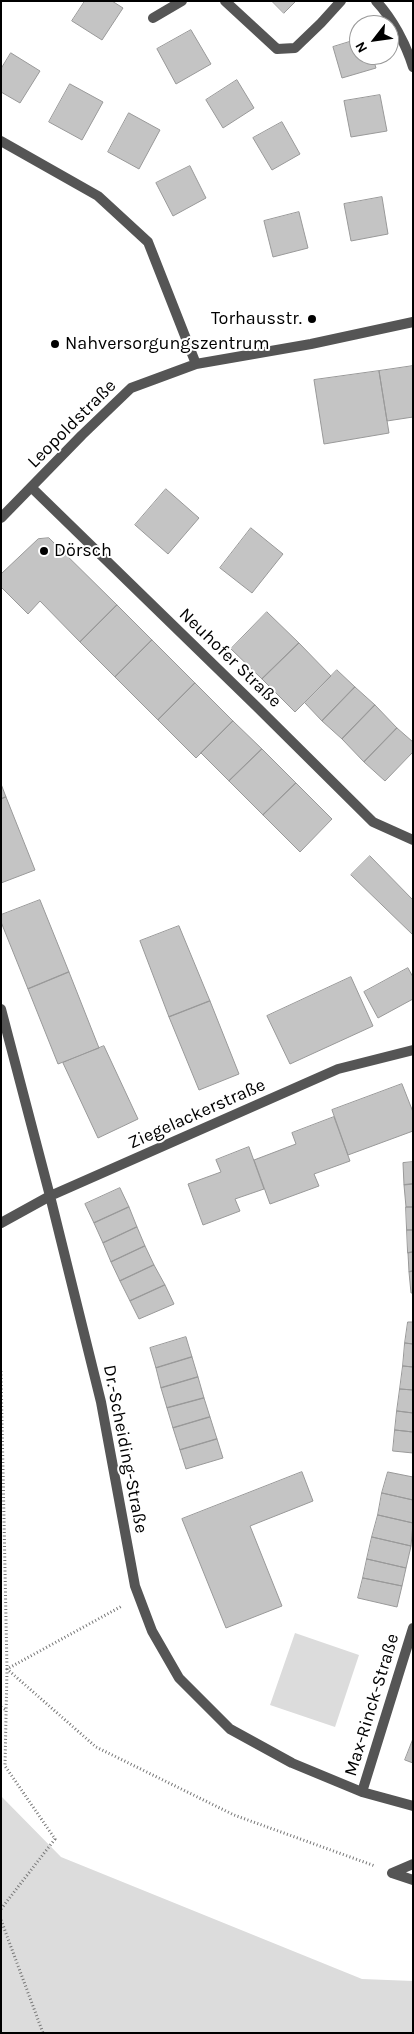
<!DOCTYPE html>
<html>
<head>
<meta charset="utf-8">
<style>
  body { margin:0 }
  #map { position:relative; width:414px; height:2034px; overflow:hidden; background:#fff; font-family:Karla,sans-serif }
  canvas { display:block }
  .frame { position:absolute; inset:0; border:2px solid #000; pointer-events:none }
  .north { position:absolute; left:349px; top:15px; width:50px; height:50px; box-sizing:border-box; background:#fff; border:1px solid #999; border-radius:50%; rotate:240deg; font-size:14px; font-weight:700; line-height:20px; text-align:center; color:#000 }
  .north::after { content:''; display:block; margin:auto; width:18px; height:22px; background:#000; clip-path:polygon(50% 0,100% 100%,50% 72%,0 100%) }
</style>
</head>
<body>
<div id="map">
<canvas width="414" height="2034"></canvas>
<div class="frame"></div>
<div class="north">N</div>
</div>
<script>
const context = document.querySelector('canvas').getContext('2d');
context.lineJoin = 'round';
function paint(path, color) { context.fillStyle = color; context.fill(path, 'evenodd'); }
function stroke(path, color, width, dash) { context.strokeStyle = color; context.lineWidth = width; context.lineCap = dash ? 'butt' : 'round'; context.setLineDash(dash || []); context.stroke(path); }
function label(font, color, halo, rows, align = 'center') {
  context.font = font + ' Karla,sans-serif'; context.lineWidth = 4; context.setLineDash([]); context.textBaseline = 'middle'; context.strokeStyle = halo; context.fillStyle = color; for (const [text, x, y, turn = 0] of rows) {
    context.save(); context.translate(x, y); context.rotate((+turn || 0) * Math.PI / 180); context.textAlign = isNaN(turn) ? turn : align; if (halo) context.strokeText(text, 0, 0); context.fillText(text, 0, 0); context.restore();
  }
}
paint(new Path2D(`
  M295,1633L359,1655L335,1727L270,1705Z
  M1,1796L61,1857L362,1979L413,1981V2033H1Z`), '#dcdcdc');
const building = new Path2D(`
  M85,1H112L123,8L102,40L72,21Z
  M272,1H296L284,13Z
  M191,30L211,64L176,84L157,49Z
  M359,39V55H372L376,68L342,78L333,47Z
  M11,53L40,71L20,103L1,92V69Z
  M237,80L254,108L223,128L206,100Z
  M70,84L103,102L82,140L49,122Z
  M380,95L387,131L351,137L344,101Z
  M129,113L160,130L139,169L108,152Z
  M282,122L300,154L272,170L253,138Z
  M190,166L206,198L173,216L156,183Z
  M382,197L388,234L351,241L344,204Z
  M299,212L308,248L273,257L264,221Z
  M413,366V417L387,421L379,371Z
  M379,371L389,433L324,444L314,380Z
  M166,489L199,518L168,554L135,525Z
  M251,528L283,554L252,593L220,568Z
  M49,538L117,605L80,642L40,601L28,614L1,587V574L38,539Z
  M117,605L152,640L115,677L80,642Z
  M267,612L299,643L262,679L231,649Z
  M152,640L195,683L158,720L115,677Z
  M299,643L331,676L295,712L262,679Z
  M337,670L355,687L322,721L305,703Z
  M195,683L233,721L196,758L158,720Z
  M355,687L375,705L342,739L322,721Z
  M375,705L397,728L364,762L342,739Z
  M233,721L262,749L229,781L201,753Z
  M397,728L413,742V752L385,781L364,762Z
  M262,749L296,783L263,815L229,781Z
  M296,783L332,819L300,852L263,815Z
  M1,784L6,797L1,799Z
  M6,797L35,870L1,883V799Z
  M370,856L413,900V935L351,875Z
  M40,900L69,972L28,989L1,922V915Z
  M179,926L210,1001L169,1017L140,941Z
  M408,968L413,977V999L378,1018L364,992Z
  M69,972L99,1048L58,1064L28,989Z
  M351,977L373,1026L290,1064L267,1016Z
  M210,1001L239,1074L199,1090L169,1017Z
  M104,1046L138,1119L98,1138L63,1063Z
  M402,1084L413,1112V1131L348,1155L332,1110Z
  M334,1117L350,1161L314,1174L319,1186L270,1204L254,1160L296,1144L292,1133Z
  M249,1147L264,1189L235,1199L240,1211L203,1225L188,1184L221,1172L216,1160Z
  M413,1162V1184L404,1185L403,1163Z
  M413,1184V1207H406L404,1185Z
  M120,1188L129,1207L94,1223L85,1204Z
  M129,1207L137,1227L103,1243L94,1223Z
  M406,1207H413V1230H407Z
  M137,1227L145,1246L111,1262L103,1243Z
  M407,1230H413V1252L408,1253Z
  M145,1246L154,1265L120,1281L111,1262Z
  M413,1252V1271L409,1272L408,1253Z
  M154,1265L165,1285L130,1301L120,1281Z
  M413,1271V1293H411L409,1272Z
  M165,1285L174,1304L139,1319L130,1301Z
  M408,1322H413V1344L405,1343Z
  M186,1337L192,1357L156,1368L150,1348Z
  M405,1343L413,1344V1367L403,1366Z
  M192,1357L198,1377L161,1388L156,1368Z
  M403,1366L413,1367V1390L400,1389Z
  M198,1377L204,1398L167,1408L161,1388Z
  M400,1389L413,1390V1413L397,1411Z
  M204,1398L210,1417L173,1428L167,1408Z
  M397,1411L413,1413V1432L395,1430Z
  M210,1417L217,1439L180,1450L173,1428Z
  M395,1430L413,1432V1453L393,1451Z
  M217,1439L223,1458L186,1469L180,1450Z
  M302,1472L313,1501L250,1526L282,1606L226,1628L182,1519Z
  M388,1472L413,1477V1500L382,1493Z
  M382,1493L413,1500V1523L378,1515Z
  M378,1515L413,1523L411,1546L372,1537Z
  M372,1537L411,1546L406,1568L367,1559Z
  M367,1559L406,1568L402,1586L363,1578Z
  M363,1578L402,1586L397,1607L358,1598Z
  M413,1739V1763L405,1760Z`);
paint(building, '#c4c4c4');
stroke(building, '#999', 1);
stroke(new Path2D(`
  M1,1371L7,1669L96,1747L234,1815L375,1866
  M1,1707L6,1710
  M1,1909L55,1839L5,1766L7,1669L122,1606
  M1,1920L43,2033`), '#777', 3, [1, 2.5]);
stroke(new Path2D(`
  M392,1873L413,1864
  M392,1873L413,1880`), '#555', 10);
stroke(new Path2D(`
  M225,1L277,49L295,48L321,23L341,1
  M376,1C392,18 406,44 413,67
  M153,18L182,1
  M1,141L98,196L148,242L196,364
  M32,488L256,706L373,822L413,840
  M1,518L82,435L131,388L196,364L311,344L413,322
  M1,1009L50,1196L101,1402L135,1586L152,1631L179,1678L230,1729L292,1763L362,1792L413,1806
  M1,1223L50,1196L338,1069L413,1050
  M362,1792L413,1628`), '#555', 10);
for (const [x, y, r, color] of [
  [312,319,5,"#000"],
  [55,344,5,"#000"],
  [44,551,5,"#000"]
]) { const dot = new Path2D(); dot.arc(x, y, r, 0, 2 * Math.PI); context.fillStyle = color; context.fill(dot); stroke(dot, '#fff', 2); }
label('18px', '#000', '#fff', [
  ["Torhausstr.",302,319,"right"],
  ["Nahversorgungszentrum",65,344],
  ["Dörsch",54,551]
], 'left');
label('18px', '#000', '#fff', [
  ["Leopoldstraße",72,424,-45],
  ["Neuhofer Straße",230,658,44],
  ["Ziegelackerstraße",197,1114,-24],
  ["Dr.-Scheiding-Straße",125,1449,79],
  ["Max-Rinck-Straße",372,1705,-73]
]);
</script>
</body>
</html>
